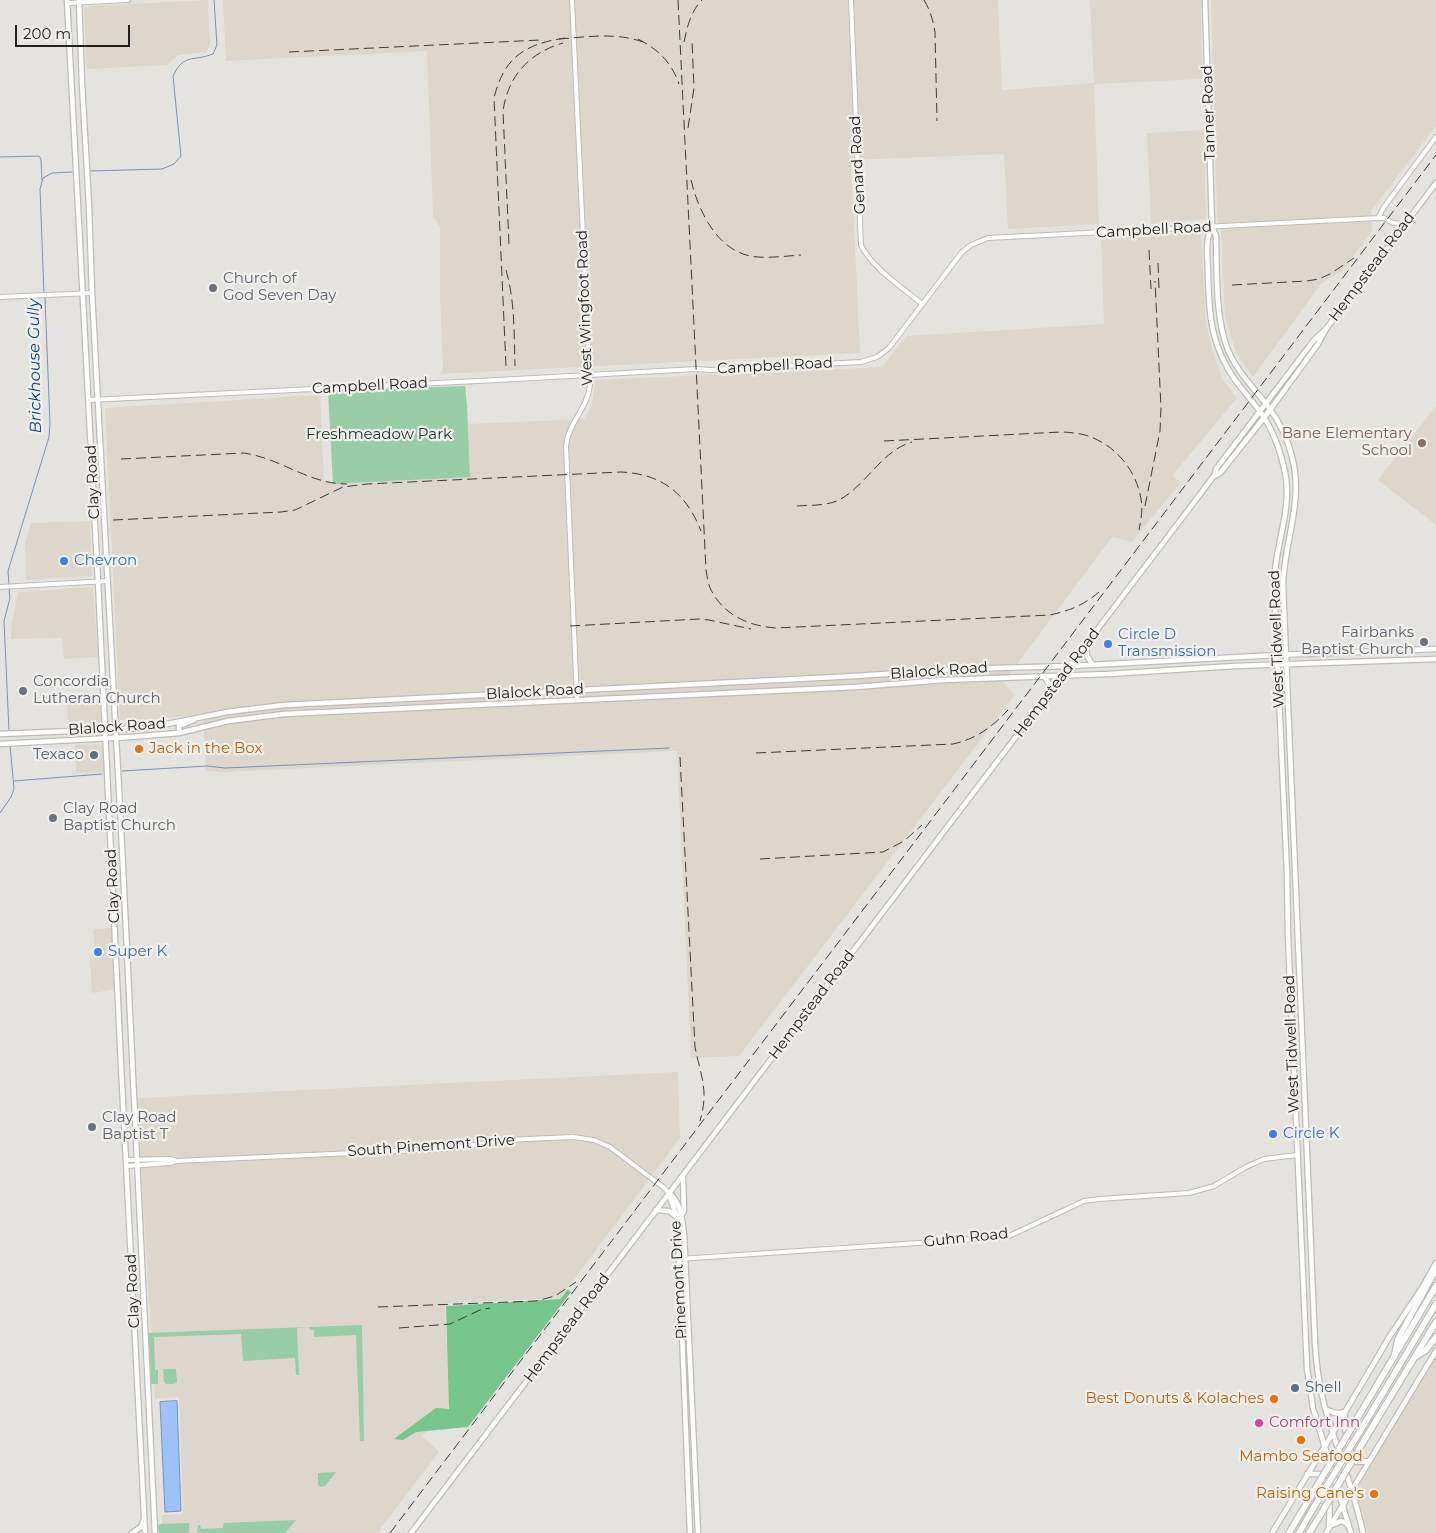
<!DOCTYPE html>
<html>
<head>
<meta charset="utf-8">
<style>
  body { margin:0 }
  #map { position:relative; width:1436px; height:1533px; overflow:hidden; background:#e5e3e0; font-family:Montserrat,sans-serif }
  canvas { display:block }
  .scale { position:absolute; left:15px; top:25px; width:115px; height:22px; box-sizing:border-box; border:2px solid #21211f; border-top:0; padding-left:6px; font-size:15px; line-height:18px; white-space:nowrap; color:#21211f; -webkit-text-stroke:4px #f2f0ed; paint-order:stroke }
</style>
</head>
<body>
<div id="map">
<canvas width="1436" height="1533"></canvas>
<div class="scale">200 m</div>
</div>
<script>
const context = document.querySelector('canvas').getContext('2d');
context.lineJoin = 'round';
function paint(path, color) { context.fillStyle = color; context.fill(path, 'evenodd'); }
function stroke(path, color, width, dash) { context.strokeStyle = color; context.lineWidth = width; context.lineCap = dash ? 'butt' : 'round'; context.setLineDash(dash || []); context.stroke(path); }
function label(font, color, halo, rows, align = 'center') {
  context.font = font + ' Montserrat,sans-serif'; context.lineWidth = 4.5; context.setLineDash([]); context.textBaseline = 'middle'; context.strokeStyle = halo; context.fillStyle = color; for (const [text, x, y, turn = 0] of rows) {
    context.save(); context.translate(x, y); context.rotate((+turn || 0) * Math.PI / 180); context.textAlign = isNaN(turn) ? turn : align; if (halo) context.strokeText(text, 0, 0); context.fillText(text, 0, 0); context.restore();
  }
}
paint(new Path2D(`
  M208,0L210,45L206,52L178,55L167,65L87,69L84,8L91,6Z
  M223,0H998L1002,90L1094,83L1090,0H1201L1202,79L1094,84L1099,224L1008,229L1004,154L851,160L860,353L440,374L443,370L440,298V227L433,216L427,51L226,61Z
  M1211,0H1436V126L1371,211L1372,231L1342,271L1321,284L1253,377L1236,353L1225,317L1221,231L1217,216Z
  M1204,130L1206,219L1151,224L1147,133Z
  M1201,233L1206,322L1212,350L1222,378L1237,398L1172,476L1181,482L1132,542L1112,537L1003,683L1015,695L739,1056L691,1058L677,751L222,772L206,771L203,713L162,719L120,720L105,408L320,395L324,481L333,484H344L470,477L468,424L584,419L592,405L595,380L882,367L906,336L1104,324L1101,237Z
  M1436,406V525L1378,480Z
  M90,521L92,576L26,580L25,544L31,523Z
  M93,587L98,657L64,659L62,638L11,639L12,622L18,592Z
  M100,700L101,721L98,725L68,727L67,701Z
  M99,744L103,746L104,772L76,773L75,745Z
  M112,928L115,987L111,990L92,993L90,960L95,959L93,929Z
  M678,1072L680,1138L560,1298L445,1303L449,1406L422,1436L439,1452L377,1533H162V1515L183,1514L179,1397L155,1399L137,1098Z
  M1436,1355V1533H1368L1358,1498V1492L1360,1484Z`), '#ddd6cd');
paint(new Path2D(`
  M465,386L467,405L470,477L333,484L328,391Z
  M362,1325L364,1441H360L356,1335L314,1337V1330H310L309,1327L297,1328L299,1375H296L295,1358L243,1361L241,1334L154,1337L155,1370H158V1384H150L148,1333Z
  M163,1369H176L177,1382L174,1384H166L164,1382Z
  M336,1472L325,1486L321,1487L318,1485V1473Z
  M296,1520L285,1533H197L198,1525H200L201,1529L223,1528L224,1523Z
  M190,1523L188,1533H159L158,1526L160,1524Z`), '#98cda5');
paint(new Path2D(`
  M568,1289L571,1292L468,1427L416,1432L403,1440L394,1439L436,1408L449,1409L446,1306L560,1299Z`), '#76c68d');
const water = new Path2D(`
  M177,1401L181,1511L165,1512L160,1402Z`);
paint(water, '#9dc1fb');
stroke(water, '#7891b9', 1);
stroke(new Path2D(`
  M0,157L39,156L41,159L42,180
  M90,171L162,169L174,164L181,156L173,76C184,53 192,62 213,54L217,45L214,0
  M44,294L40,189L43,178L52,173L72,172
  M9,585L8,571L49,437L50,424L45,298
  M9,731L4,621L10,598L9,589
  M122,771L207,766L225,768L669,748
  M14,781L102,774
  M0,813L11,797L14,789L10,745`), '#7891b9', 1);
const tertiary = new Path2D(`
  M572,0L590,385C588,408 568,423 566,446L577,700
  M851,0L861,245C872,268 903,288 922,304
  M68,3L128,0
  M1378,218L1384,207L1436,137
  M0,297L92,293
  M89,400L498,380L696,369L711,370L861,362L877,357L889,348L962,252L971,245L988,238L1378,218H1384L1393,223L1404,224
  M0,587L108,581
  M126,1160L170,1159L176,1161
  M126,1166L170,1163L176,1161L442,1149L462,1147L505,1140L573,1137L594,1140L610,1147L663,1187L669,1193
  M679,1259L1007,1237L1084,1201L1099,1199L1189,1193L1214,1186L1246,1167L1264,1159L1297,1155`);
const secondary = new Path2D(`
  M1205,0L1212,227L1216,236C1217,270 1215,318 1228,350C1237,372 1256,390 1270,409C1280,423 1288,440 1292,457C1304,501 1284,542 1283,585L1315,1343C1316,1363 1319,1384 1324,1404C1336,1447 1354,1489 1363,1533
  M1212,227C1204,241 1208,259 1208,275C1209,309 1210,337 1227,367C1236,385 1252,399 1263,416C1274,432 1281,454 1285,472C1293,510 1274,547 1274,585L1287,874L1288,936L1307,1368L1313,1408L1351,1533
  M1214,476L1216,469L1314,340L1326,329L1436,183
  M1086,646L1087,656L1093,665
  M1044,676L1049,684V693
  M179,733V726L194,720
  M0,734L147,728L227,712L284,705L856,676L959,669L1071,666L1277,655L1436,649
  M0,744L130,737L179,733L228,721L284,714L856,687L944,680L1108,674L1235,666L1436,659
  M669,1193C681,1203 682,1219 684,1234L698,1533
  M669,1195L677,1217L678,1233L690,1533
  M656,1210L669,1211L677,1217
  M681,1216L684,1211L683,1178
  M1326,1409C1331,1412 1337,1415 1343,1412
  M1345,1412C1344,1427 1347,1450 1357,1462L1369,1461
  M1307,1474H1319C1331,1482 1330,1512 1329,1526
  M1330,1526L1341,1521L1346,1523L1349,1527
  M411,1533L1198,497L1213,477L1221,472L1270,410L1318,344L1326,329
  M1272,1533L1325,1446L1390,1336L1422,1288L1436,1263
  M1326,1533L1436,1351`);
const primary = new Path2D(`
  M67,0L98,582L121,1065L145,1533
  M79,0L82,84L89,206L92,293L121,827L155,1533
  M132,1533L141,1527L144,1519`);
const motorway = new Path2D(`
  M1395,1353L1398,1339L1436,1269
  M1417,1356L1426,1350L1436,1337
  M1358,1417L1436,1286
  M1362,1428L1436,1304
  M1365,1439L1436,1322
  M1289,1533L1311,1496
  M1299,1533L1314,1507
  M1309,1533L1318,1519`);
stroke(tertiary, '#bebcb9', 6);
stroke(secondary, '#bebcb9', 7);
stroke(primary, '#bebcb9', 7);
stroke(motorway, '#bebcb9', 8);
stroke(tertiary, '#fff', 4);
stroke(secondary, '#fff', 4.5);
stroke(primary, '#fff', 4.5);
stroke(motorway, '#fff', 5.5);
stroke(new Path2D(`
  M678,0L706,570C707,577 708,584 711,590C724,615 748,626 776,628L1050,615C1069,611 1084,605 1099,592
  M924,0C930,10 933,20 935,32L937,121
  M559,39C587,37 615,32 643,42
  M638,39C658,49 672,63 679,84
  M684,42C687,27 691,11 702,0
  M289,52L541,40
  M688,128L694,88L692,41
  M691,180C699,214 720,255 758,257C772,258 787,256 801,255
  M509,244L503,111C508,76 529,53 563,43
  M1149,250L1151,289
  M1158,263L1159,289
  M506,270C515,301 514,334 515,366
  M1232,285L1307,281L1319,279L1330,274L1354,258
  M506,366L494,98C504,57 525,44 565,38
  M884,441L1061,432C1068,432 1074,433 1081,434C1112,441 1136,468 1141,499C1143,510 1141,520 1139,530
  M121,459L244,453C283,459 308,484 347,484
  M797,506C811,505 826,506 839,500C867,485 881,451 912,442
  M1145,506L1160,431L1161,408L1155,281
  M113,520L281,512L295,510L343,487L367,484L621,472C662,474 686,493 701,531
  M570,626L699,619L709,620L751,629
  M756,753L953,744C976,739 992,727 1008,710
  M680,757L695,1047C701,1077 709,1090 700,1121
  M760,859L883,852L904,841L922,825
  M378,1307L536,1301L555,1296L576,1282
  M399,1328L450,1324L480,1310L490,1308
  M390,1533L1436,155`), '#3b3b39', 1, [10, 5]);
const motorwayBridge = new Path2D(`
  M1311,1496L1358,1417
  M1314,1507L1362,1428
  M1318,1519L1365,1439`);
stroke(motorwayBridge, '#bebcb9', 8, []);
stroke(motorwayBridge, '#fff', 5.5);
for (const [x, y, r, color] of [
  [213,288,5,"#6b7280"],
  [1422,443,5,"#8d6e63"],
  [64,561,5,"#3f7fe0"],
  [1424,642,5,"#6b7280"],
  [1108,644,5,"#3f7fe0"],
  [23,691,5,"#6b7280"],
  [139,749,5,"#e8710a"],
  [94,755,5,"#5c6f8a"],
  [53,818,5,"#6b7280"],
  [98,952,5,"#3f7fe0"],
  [92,1127,5,"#6b7280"],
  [1273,1134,5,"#3f7fe0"],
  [1295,1388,5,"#5c6f8a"],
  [1274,1399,5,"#e8710a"],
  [1259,1423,5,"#d1479c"],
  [1301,1440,5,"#e8710a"],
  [1374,1494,5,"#e8710a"]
]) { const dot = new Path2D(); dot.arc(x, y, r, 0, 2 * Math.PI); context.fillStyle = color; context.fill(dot); stroke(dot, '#f2f0ed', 2); }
label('15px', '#21211f', '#f2f0ed', [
  ["Tanner Road",1209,113,-92],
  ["Genard Road",858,165,-93],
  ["Campbell Road",1154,230,-3],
  ["Hempstead Road",1372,267,-53],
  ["West Wingfoot Road",585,308,-92],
  ["Campbell Road",775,366,-3],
  ["Campbell Road",370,386,-3],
  ["Clay Road",93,482,-93],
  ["West Tidwell Road",1277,639,-92],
  ["Blalock Road",939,671,-4],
  ["Hempstead Road",1057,683,-53],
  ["Blalock Road",535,692,-3],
  ["Blalock Road",117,727,-4],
  ["Clay Road",113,886,-93],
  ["Hempstead Road",812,1005,-53],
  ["West Tidwell Road",1292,1044,-92],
  ["South Pinemont Drive",431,1146,-4],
  ["Guhn Road",966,1238,-6],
  ["Pinemont Drive",679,1280,-93],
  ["Clay Road",133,1291,-93],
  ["Hempstead Road",567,1328,-53]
]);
label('15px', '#5b616d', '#f2f0ed', [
  ["Church of",223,279],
  ["God Seven Day",223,296],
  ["Fairbanks",1414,633,"right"],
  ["Baptist Church",1414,650,"right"],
  ["Concordia",33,682],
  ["Lutheran Church",33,699],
  ["Clay Road",63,809],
  ["Baptist Church",63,826],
  ["Clay Road",102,1118],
  ["Baptist T",102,1135]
], 'left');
label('15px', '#785e54', '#f2f0ed', [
  ["Bane Elementary",1412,434],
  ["School",1412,451]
], 'right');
label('15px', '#12351e', '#f2f0ed', [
  ["Freshmeadow Park",379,435]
]);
label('15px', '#366cbe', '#f2f0ed', [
  ["Chevron",74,561],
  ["Circle D",1118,635],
  ["Transmission",1118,652],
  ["Super K",108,952],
  ["Circle K",1283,1134]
], 'left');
label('15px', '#c56008', '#f2f0ed', [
  ["Jack in the Box",149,749,"left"],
  ["Best Donuts & Kolaches",1264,1399],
  ["Mambo Seafood",1301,1457,"center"],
  ["Raising Cane's",1364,1494]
], 'right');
label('15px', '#4e5e75', '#f2f0ed', [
  ["Texaco",84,755],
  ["Shell",1305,1388,"left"]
], 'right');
label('15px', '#b23c85', '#f2f0ed', [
  ["Comfort Inn",1269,1423]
], 'left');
label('italic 16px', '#073e8f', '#f2f0ed', [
  ["Brickhouse Gully",35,366,-91]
]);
</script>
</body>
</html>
